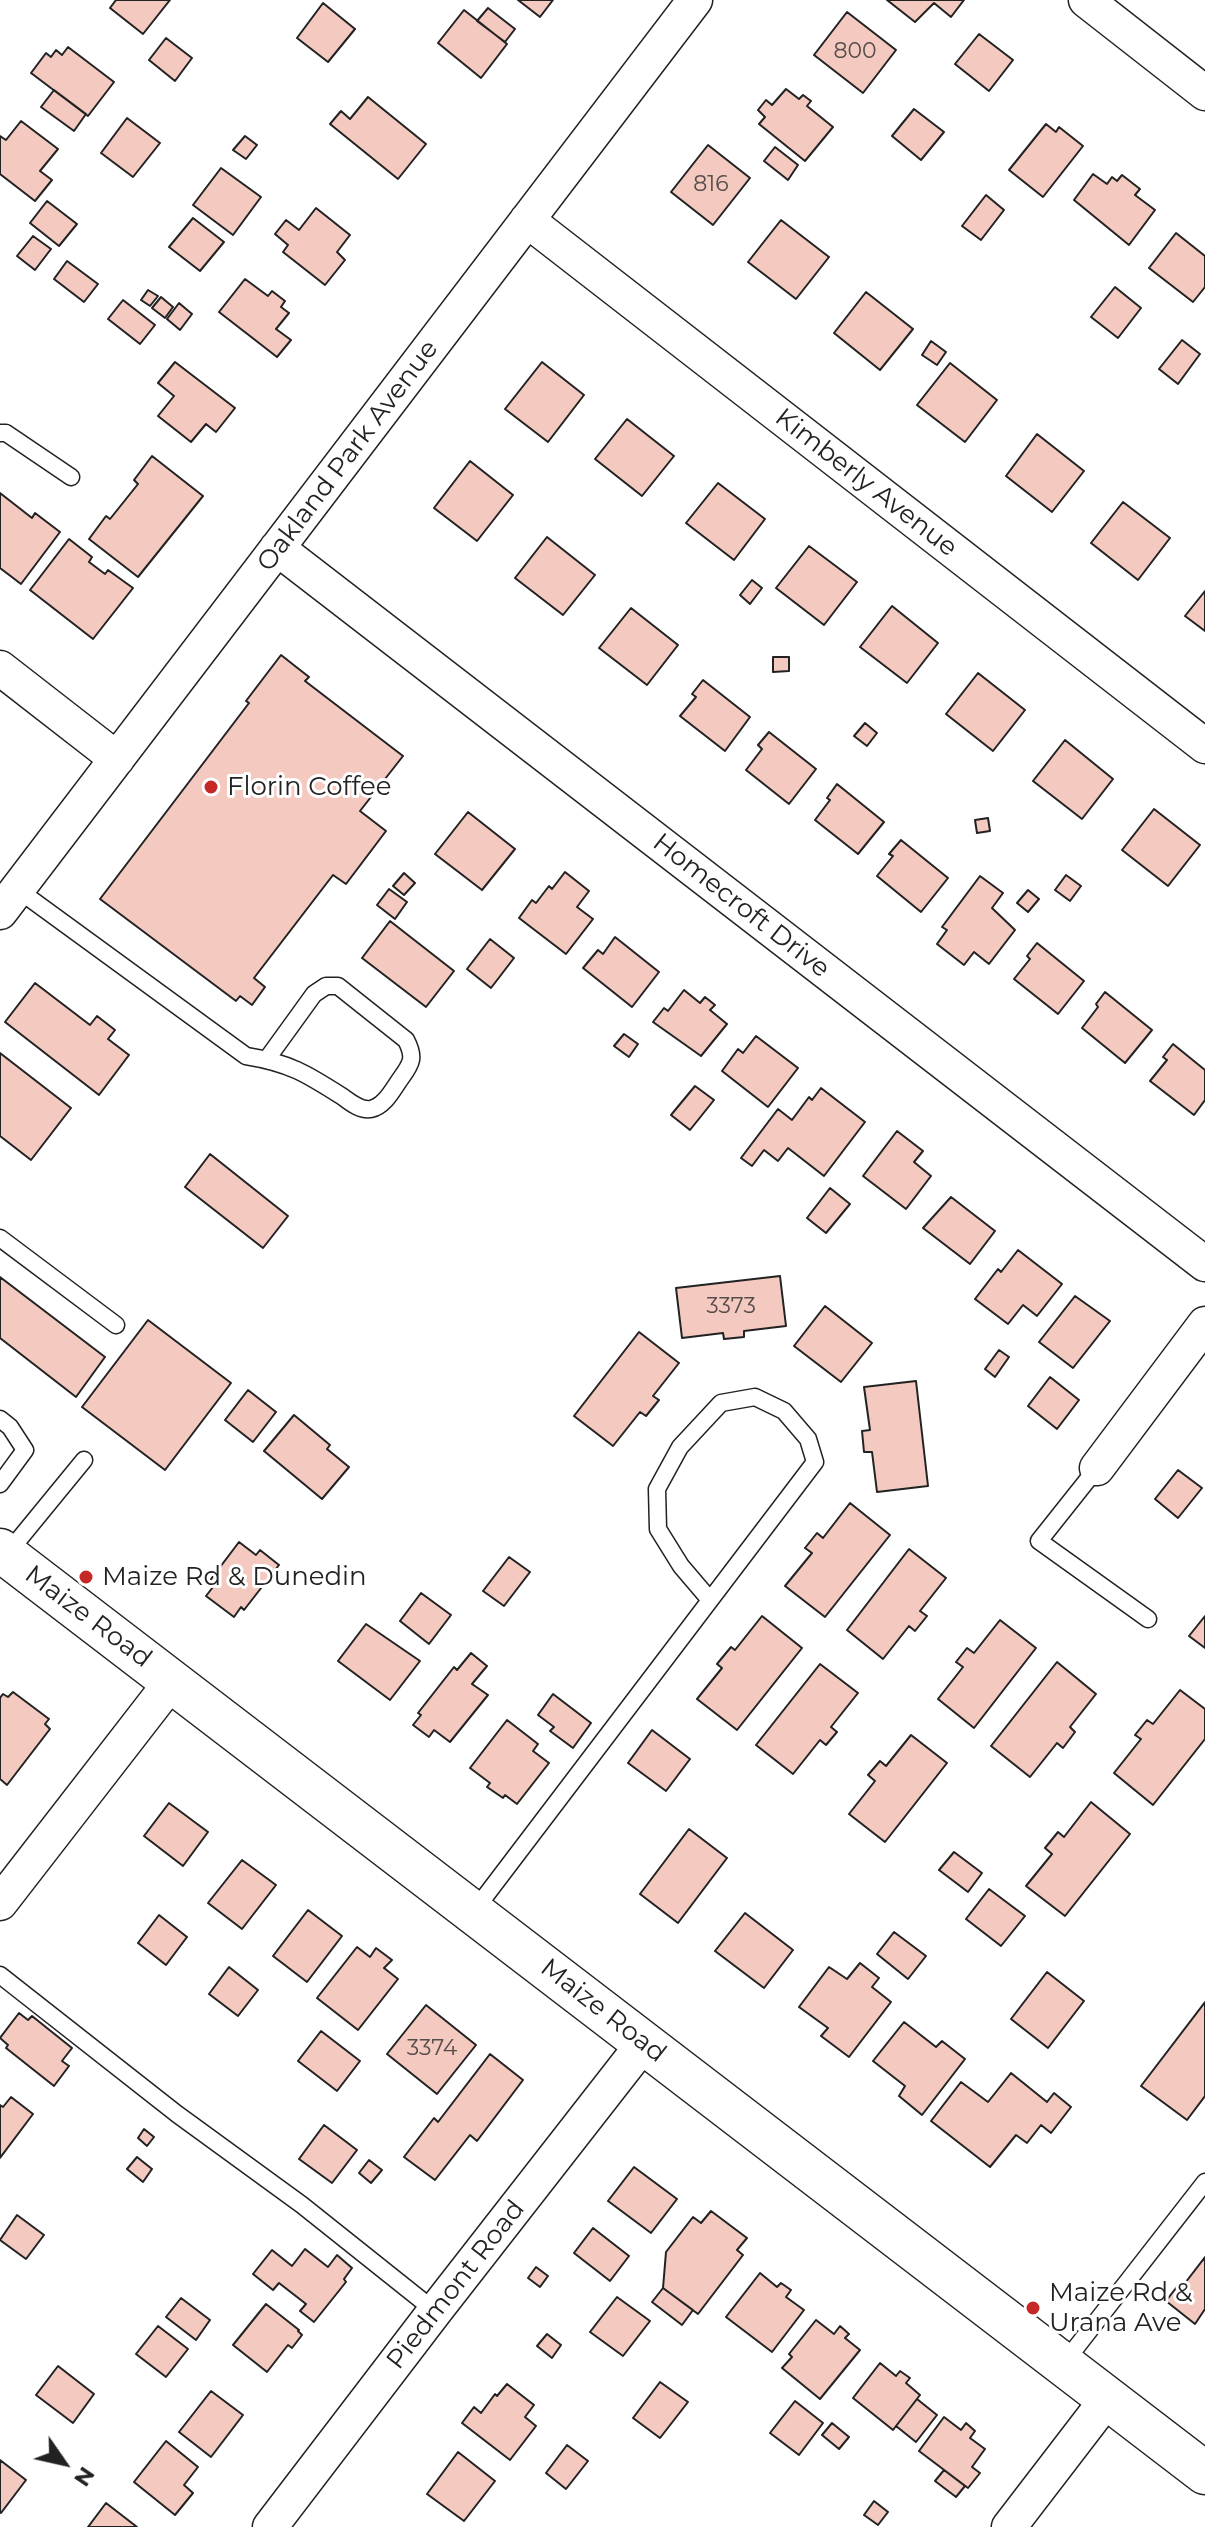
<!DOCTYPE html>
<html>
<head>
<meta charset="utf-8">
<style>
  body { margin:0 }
  #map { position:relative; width:1205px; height:2527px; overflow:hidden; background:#fff; font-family:Montserrat,sans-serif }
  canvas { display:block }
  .north { position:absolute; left:24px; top:2423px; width:80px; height:80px; -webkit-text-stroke:6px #fff; paint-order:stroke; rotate:124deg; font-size:22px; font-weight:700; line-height:32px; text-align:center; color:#222 }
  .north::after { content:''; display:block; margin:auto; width:28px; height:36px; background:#222; clip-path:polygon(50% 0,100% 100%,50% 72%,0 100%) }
</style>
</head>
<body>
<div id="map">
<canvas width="1205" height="2527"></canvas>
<div class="north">N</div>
</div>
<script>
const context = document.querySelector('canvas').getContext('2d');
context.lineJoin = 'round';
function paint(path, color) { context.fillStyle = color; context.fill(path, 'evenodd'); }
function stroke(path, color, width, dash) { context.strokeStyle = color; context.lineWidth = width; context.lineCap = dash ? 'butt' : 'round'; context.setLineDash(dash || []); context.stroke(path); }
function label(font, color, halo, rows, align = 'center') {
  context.font = font + ' Montserrat,sans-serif'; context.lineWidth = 6; context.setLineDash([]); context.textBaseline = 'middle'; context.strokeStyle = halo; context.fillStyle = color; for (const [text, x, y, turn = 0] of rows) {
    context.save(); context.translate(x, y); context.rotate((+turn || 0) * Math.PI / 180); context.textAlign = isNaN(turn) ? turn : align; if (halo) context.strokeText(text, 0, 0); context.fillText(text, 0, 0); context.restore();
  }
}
const building = new Path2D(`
  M116,0H170L143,34L110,8Z
  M518,0H553L540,17Z
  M887,0H964L951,17L934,3L915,22Z
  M323,3L355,29L328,62L297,38Z
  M488,8L515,29L505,42L477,21Z
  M464,10L507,44L481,78L438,43Z
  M847,12L896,50L863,93L814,55Z
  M979,34L1013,60L989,91L955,64Z
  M166,38L192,58L175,81L149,60Z
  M68,47L114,82L88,116L31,73L46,53L51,57L56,50L62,55Z
  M786,89L799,99L803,95L811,101L807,106L833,127L805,161L759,124L765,117L758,110L766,100L772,105Z
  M54,90L86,114L74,131L41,107Z
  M368,97L426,144L398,179L330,124L341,111L350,119Z
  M914,109L944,132L921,160L892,136Z
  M127,118L160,143L133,177L101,153Z
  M21,121L58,149L40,171L52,180L35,201L0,174V136L6,140Z
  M1046,124L1056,132L1059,127L1083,146L1043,197L1009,170Z
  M245,136L257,145L246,159L233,150Z
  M708,145L750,178L713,225L671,192Z
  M775,147L798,165L788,180L764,161Z
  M221,168L261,197L233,235L193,205Z
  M1093,174L1107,184L1112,177L1117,181L1122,175L1140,189L1135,195L1155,210L1129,245L1074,200Z
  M986,195L1004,210L981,240L962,226Z
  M47,201L77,224L59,246L30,223Z
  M316,208L350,235L337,252L345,260L325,285L283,252L288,245L275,234L286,220L299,230Z
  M193,218L224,242L200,271L169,247Z
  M781,220L829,257L796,299L748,262Z
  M1176,233L1205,256V287L1193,302L1149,268Z
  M33,236L51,249L35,270L17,256Z
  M67,261L98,284L84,302L54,279Z
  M245,279L268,296L272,291L285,301L281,307L289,313L276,329L291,340L277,357L219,312Z
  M1115,287L1141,308L1118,338L1091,317Z
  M148,290L158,296L150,306L141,300Z
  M866,292L913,329L880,370L834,333Z
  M161,297L173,307L165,318L152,308Z
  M123,300L155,325L140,344L108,319Z
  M179,303L192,314L180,330L167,319Z
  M1182,340L1200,354L1178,384L1159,369Z
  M931,341L946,352L937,365L922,355Z
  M175,362L235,408L216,432L206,424L191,442L158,416L174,396L158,383Z
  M542,362L584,395L548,442L505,409Z
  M950,363L997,400L965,442L917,405Z
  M627,419L674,456L642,496L595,459Z
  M1037,434L1084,471L1052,512L1006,476Z
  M152,456L203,496L138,577L89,539L106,516L110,519L138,484L134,480Z
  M470,461L513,495L477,541L434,508Z
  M718,483L765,519L734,560L686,523Z
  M0,493L32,518L35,513L60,532L21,584L0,568Z
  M1123,502L1170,538L1138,580L1091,543Z
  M547,537L595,575L563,615L515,578Z
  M69,539L92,557L89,562L105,574L108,570L133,588L93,639L30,590Z
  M809,546L857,582L824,625L776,588Z
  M752,580L762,588L750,604L740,595Z
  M1205,591V631L1185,616Z
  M892,606L938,643L907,683L860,647Z
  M631,608L678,645L647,685L599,648Z
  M281,655L309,677L305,681L403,756L360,811L386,831L346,884L333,875L254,978L265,987L252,1005L240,996L236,1001L100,899L249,703L246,701Z
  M773,657H789V671L773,672Z
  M978,673L1025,710L993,751L946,714Z
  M703,680L750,717L725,751L680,716L696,697L692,694Z
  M865,723L877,733L867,746L854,736Z
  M769,732L816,769L789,804L746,770L762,749L758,745Z
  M1065,740L1113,779L1082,819L1033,781Z
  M837,784L884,822L858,854L815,820L830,800L827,798Z
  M1154,809L1200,845L1168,886L1122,850Z
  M468,812L515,849L482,890L435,854Z
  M988,818L990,831L977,833L975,820Z
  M901,840L948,878L921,912L877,876L893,856L889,854Z
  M565,872L589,891L577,907L593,919L566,954L519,918L532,900L536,903L549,886L552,889Z
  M404,873L415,883L404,895L393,886Z
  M1066,875L1081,886L1070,901L1055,890Z
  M980,876L1003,893L992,908L1015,930L989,964L974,952L964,965L937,944L947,930L942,927Z
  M389,889L407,902L395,919L377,905Z
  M1028,890L1039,899L1028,912L1017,903Z
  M390,921L454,971L426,1007L362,958Z
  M615,937L659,972L632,1007L583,968L598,950L603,954Z
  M490,939L514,958L491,988L467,969Z
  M1037,943L1084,981L1058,1014L1014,979L1030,959L1027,956Z
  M35,983L90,1025L97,1016L115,1030L108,1039L129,1055L99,1095L5,1022Z
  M684,990L700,1003L705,997L715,1005L710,1010L727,1024L701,1056L653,1022L664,1008L668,1011Z
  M1105,992L1152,1030L1125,1063L1082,1028L1098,1007L1096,1004Z
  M624,1034L638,1044L629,1057L614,1046Z
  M756,1036L798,1068L768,1107L722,1071L738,1049L743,1053Z
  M1173,1044L1205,1070V1100L1194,1115L1150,1081L1167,1060L1163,1057Z
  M0,1053L71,1108L31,1160L0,1136Z
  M695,1086L714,1100L690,1130L671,1115Z
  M821,1088L865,1122L824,1176L788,1148L778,1161L764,1150L752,1166L741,1158L778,1109L792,1120L809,1097L812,1100Z
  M897,1131L923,1151L914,1162L931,1176L906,1209L863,1176Z
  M210,1154L288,1216L263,1248L185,1187Z
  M830,1188L850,1204L826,1233L807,1218Z
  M951,1197L995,1231L970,1264L923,1228Z
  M1018,1250L1062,1284L1037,1316L1023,1305L1008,1324L975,1299L998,1269L1001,1272Z
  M780,1276L786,1326L744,1331V1337L724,1339L723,1333L682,1338L676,1288Z
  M0,1277L105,1357L76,1397L0,1338Z
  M1075,1296L1110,1321L1073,1368L1039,1342Z
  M825,1306L872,1343L841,1382L794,1346Z
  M148,1320L231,1383L165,1470L82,1407Z
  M639,1332L679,1363L653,1396L659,1400L646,1416L640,1412L613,1446L574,1416Z
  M999,1350L1009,1357L995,1377L985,1369Z
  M1050,1377L1079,1400L1057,1429L1028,1406Z
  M916,1381L928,1486L877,1492L872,1452H864L862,1431L870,1430L864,1387Z
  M248,1390L276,1412L253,1442L225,1420Z
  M294,1415L330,1445L327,1449L349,1467L322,1499L264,1451Z
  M1178,1470L1202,1488L1178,1518L1155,1499Z
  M850,1503L890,1535L825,1617L785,1586L812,1553L805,1548L817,1533L823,1538Z
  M239,1542L256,1555L260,1550L279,1565L244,1610L241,1607L234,1617L206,1596L213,1587L208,1583Z
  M909,1549L946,1578L920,1611L927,1616L915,1631L909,1626L883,1659L847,1630Z
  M509,1557L530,1572L504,1606L483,1591Z
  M421,1593L451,1615L429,1644L400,1621Z
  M762,1616L802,1648L737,1730L697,1699L722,1668L717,1664L731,1647L735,1650Z
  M1205,1616V1648L1189,1636Z
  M1000,1620L1036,1648L974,1728L938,1699L963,1667L956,1662L967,1648L974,1653Z
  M366,1624L420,1661L390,1700L338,1661Z
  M471,1653L487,1666L472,1684L488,1695L450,1742L434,1730L429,1737L413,1725L421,1715L418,1713L454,1667L457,1670Z
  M1057,1662L1096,1694L1070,1727L1075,1732L1063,1748L1057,1743L1030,1777L991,1746Z
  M820,1664L858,1693L831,1727L837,1732L826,1745L820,1740L793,1774L756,1745Z
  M1180,1690L1205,1709V1739L1153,1805L1114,1773L1141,1739L1135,1735L1147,1720L1153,1724Z
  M13,1692L49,1719L45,1724L50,1729L7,1785L0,1779V1698L3,1694L8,1697Z
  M553,1694L591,1723L573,1748L550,1731L554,1727L538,1715Z
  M507,1720L538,1744L533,1751L549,1763L517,1804L505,1795L503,1798L487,1787L490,1783L470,1768Z
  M652,1730L690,1759L666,1791L628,1763Z
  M911,1735L947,1763L885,1842L849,1814L875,1781L868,1775L880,1761L886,1766Z
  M1091,1802L1130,1834L1065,1916L1026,1886L1052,1854L1045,1848L1058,1832L1064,1837Z
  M169,1803L208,1832L183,1866L144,1836Z
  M689,1829L727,1858L678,1923L640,1894Z
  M954,1852L982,1873L968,1892L939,1870Z
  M242,1860L276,1885L242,1929L208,1903Z
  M989,1889L1025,1916L1001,1946L966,1919Z
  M308,1910L342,1936L307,1982L273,1956Z
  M745,1913L793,1950L764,1988L715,1951Z
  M159,1915L187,1937L166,1965L138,1943Z
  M894,1932L926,1956L908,1979L877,1954Z
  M357,1947L370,1957L376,1948L392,1960L384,1968L398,1979L358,2030L317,1998Z
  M860,1963L879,1978L872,1987L891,2002L849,2057L821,2036L828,2028L799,2007L829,1967L847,1979Z
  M229,1967L258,1990L238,2016L209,1994Z
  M1047,1972L1084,2001L1048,2048L1011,2019Z
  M1205,2002V2096L1187,2120L1141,2086Z
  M426,2005L476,2045L437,2094L387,2054Z
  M19,2013L28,2020L32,2016L72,2048L62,2061L69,2066L54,2086L6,2048L8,2045L0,2038Z
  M904,2022L936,2047L942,2041L965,2059L922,2115L899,2096L905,2086L873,2061Z
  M321,2031L360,2061L337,2091L298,2061Z
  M490,2054L523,2080L477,2141L470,2135L435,2180L404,2157L434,2118L438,2122Z
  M1011,2073L1047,2102L1054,2093L1071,2107L1051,2133L1041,2125L1027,2143L1016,2135L990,2167L931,2121L961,2082L988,2102Z
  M11,2097L33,2114L0,2158V2105L3,2107Z
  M324,2125L357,2150L332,2183L299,2159Z
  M144,2129L154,2137L147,2146L138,2138Z
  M137,2157L152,2169L143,2182L127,2169Z
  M369,2160L382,2170L371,2183L359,2173Z
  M634,2167L677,2199L651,2233L608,2201Z
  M711,2211L747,2238L737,2250L743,2255L698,2314L663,2288L666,2252L693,2217L701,2223Z
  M17,2215L44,2235L26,2259L0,2240Z
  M593,2228L629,2256L610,2281L574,2253Z
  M305,2249L328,2267L337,2255L352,2268L344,2279L346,2282L314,2322L300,2311L306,2304L279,2283L273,2290L253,2274L272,2250L292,2266Z
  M1205,2257V2309L1195,2324L1166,2301L1179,2284L1182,2287Z
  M536,2267L548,2276L540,2287L528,2278Z
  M760,2273L777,2287L781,2283L791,2290L786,2297L804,2310L772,2352L726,2317Z
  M663,2288L693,2310L682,2325L652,2302Z
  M617,2297L650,2321L623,2356L590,2332Z
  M181,2298L210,2320L196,2340L166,2317Z
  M266,2304L299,2330L298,2331L302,2335L292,2348L288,2345L267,2372L233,2345Z
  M816,2320L834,2334L840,2326L849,2334L845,2338L860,2350L820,2399L782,2368L792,2357L789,2354Z
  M158,2326L188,2349L166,2377L136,2354Z
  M547,2334L561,2345L552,2358L537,2346Z
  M880,2363L896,2376L900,2371L910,2378L906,2383L920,2395L893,2430L853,2398Z
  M58,2366L94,2394L73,2423L36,2395Z
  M660,2382L688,2402L660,2438L633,2418Z
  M507,2384L534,2405L525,2417L536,2426L510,2460L462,2423L474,2407L481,2413L495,2394L497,2396Z
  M211,2391L243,2415L211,2457L179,2432Z
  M917,2399L937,2415L916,2442L896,2426Z
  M795,2401L823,2423L799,2455L770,2433Z
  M944,2417L961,2430L966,2423L975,2431L970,2438L985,2449L972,2467L980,2473L968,2488L919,2451Z
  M832,2423L849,2437L839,2449L822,2435Z
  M166,2441L198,2467L184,2485L193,2493L175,2515L134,2482Z
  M567,2445L588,2461L566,2489L546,2473Z
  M458,2452L495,2481L464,2521L427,2494Z
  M0,2460L26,2480L1,2513L0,2512Z
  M944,2470L965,2486L956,2497L935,2481Z
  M874,2501L888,2512L878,2525L864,2515Z
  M106,2503L137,2527H88Z`);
paint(building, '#f3c9c0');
stroke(building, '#222', 2);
const service = new Path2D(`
  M0,433H6L71,477
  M17,889L246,1056C290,1063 307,1074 343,1097C351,1103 361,1111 371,1109C385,1106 393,1089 401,1078C412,1063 415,1057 406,1040L338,986H326L314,994L267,1059
  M0,1238L116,1325
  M0,1419L10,1427L25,1450L0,1484
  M1097,1468L1039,1541L1148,1619
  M7,1554L84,1460
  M474,1911L815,1462L808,1439L784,1411L755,1397L721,1403L680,1447L657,1489L658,1529L681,1566L710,1600
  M0,1975L177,2114L302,2205L435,2311
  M1064,2363L1205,2182`);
const minor = new Path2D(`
  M1086,0L1205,93
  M527,220L1205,746
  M277,548L1205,1264
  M0,668L117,759
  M0,912L695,0
  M1097,1468L1205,1324
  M0,1903L172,1681
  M270,2527L435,2311L644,2043
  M1009,2527L1108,2398`);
const tertiary = new Path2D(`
  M0,1550L1205,2473`);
stroke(service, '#222', 19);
stroke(minor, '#222', 37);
stroke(tertiary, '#222', 45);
stroke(service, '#fff', 16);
stroke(minor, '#fff', 34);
stroke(tertiary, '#fff', 42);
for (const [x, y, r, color] of [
  [211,787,8,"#c62828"],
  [86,1577,8,"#c62828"],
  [1033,2308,8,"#c62828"]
]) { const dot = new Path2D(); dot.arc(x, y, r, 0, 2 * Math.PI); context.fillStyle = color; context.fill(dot); stroke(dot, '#fff', 3); }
label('22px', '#564c4a', null, [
  ["800",855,52],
  ["816",711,185],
  ["3373",731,1307],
  ["3374",432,2049]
]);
label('26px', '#222', '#fff', [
  ["Oakland Park Avenue",348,456,-53],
  ["Kimberly Avenue",866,483,38],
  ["Homecroft Drive",741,906,38],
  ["Maize Road",88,1617,37],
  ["Maize Road",603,2011,38],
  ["Piedmont Road",456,2285,-52]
]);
label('26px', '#222', '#fff', [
  ["Florin Coffee",227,787],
  ["Maize Rd & Dunedin",102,1577],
  ["Maize Rd &",1049,2293],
  ["Urana Ave",1049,2323]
], 'left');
</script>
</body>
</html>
